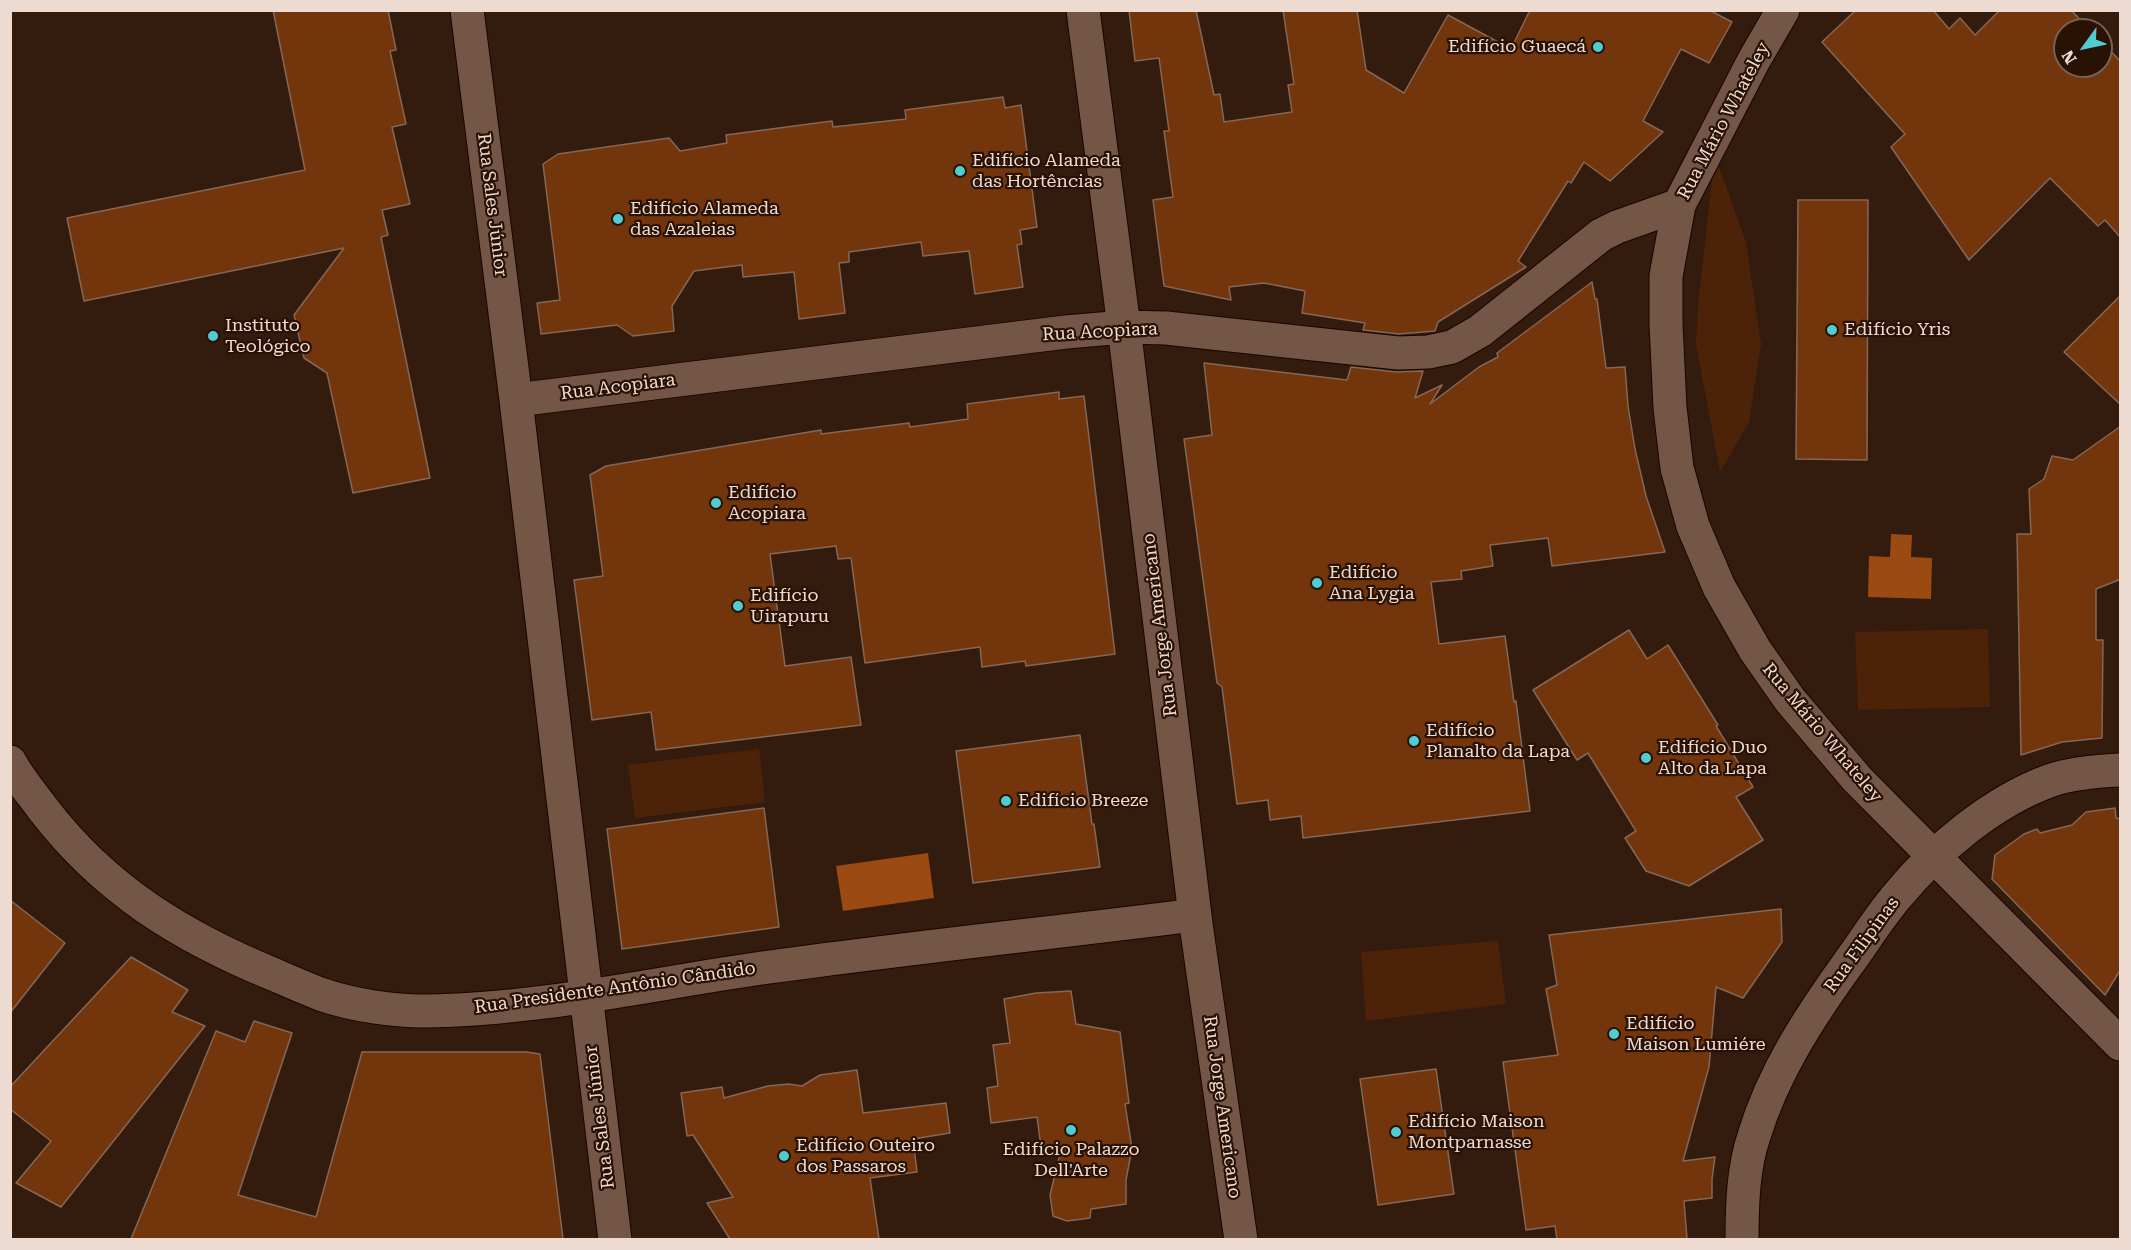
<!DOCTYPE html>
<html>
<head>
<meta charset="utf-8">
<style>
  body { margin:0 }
  #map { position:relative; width:2131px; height:1250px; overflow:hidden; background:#331b0d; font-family:"Roboto Serif",serif }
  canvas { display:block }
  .frame { position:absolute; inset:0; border:12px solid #eddbd2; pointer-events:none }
  .north { position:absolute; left:2053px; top:18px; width:60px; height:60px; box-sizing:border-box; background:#291104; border:2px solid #776256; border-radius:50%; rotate:237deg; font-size:16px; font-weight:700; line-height:24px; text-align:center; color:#eddbd2 }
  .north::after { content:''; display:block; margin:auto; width:21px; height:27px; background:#51ccd2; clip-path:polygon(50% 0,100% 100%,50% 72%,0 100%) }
</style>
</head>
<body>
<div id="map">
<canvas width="2131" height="1250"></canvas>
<div class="frame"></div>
<div class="north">N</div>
</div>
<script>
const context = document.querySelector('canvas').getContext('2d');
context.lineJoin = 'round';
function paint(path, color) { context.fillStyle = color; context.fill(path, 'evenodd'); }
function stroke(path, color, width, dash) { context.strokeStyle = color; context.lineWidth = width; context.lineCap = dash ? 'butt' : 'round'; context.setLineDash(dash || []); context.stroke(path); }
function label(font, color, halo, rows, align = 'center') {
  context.font = font + ' "Roboto Serif",serif'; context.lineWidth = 4.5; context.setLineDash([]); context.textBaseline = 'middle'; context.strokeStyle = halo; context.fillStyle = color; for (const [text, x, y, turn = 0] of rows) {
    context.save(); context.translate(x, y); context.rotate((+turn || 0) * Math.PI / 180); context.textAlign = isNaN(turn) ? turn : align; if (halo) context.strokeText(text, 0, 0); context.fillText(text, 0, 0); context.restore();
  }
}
paint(new Path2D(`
  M1719,167L1746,242L1761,344L1749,422L1720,472L1696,344L1698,306L1712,180Z
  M1988,629L1990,707L1858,710L1855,632Z
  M759,749L765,802L635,818L628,765Z
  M1498,941L1506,1004L1366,1021L1361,952Z`), '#4c2309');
paint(new Path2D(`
  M1891,534L1912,535L1911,557L1932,558L1931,599L1868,597L1869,556L1890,557Z
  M928,853L934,898L843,911L836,866Z`), '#9b4a11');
const building = new Path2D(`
  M273,10H388L396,50L390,51L406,124L392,127L410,204L382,210L388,235L381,237L430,478L353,493L327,373L304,358L294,315L344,248L84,301L67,218L305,170Z
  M1129,10H1196L1214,95L1220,94L1224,122L1292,112L1288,85L1294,84L1283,10H1357L1366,70L1404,93L1448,15L1511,49L1530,10H1709L1732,22L1709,63L1681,49L1643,121L1663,132L1610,181L1584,162L1571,183L1568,181L1518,261L1526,267L1438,322L1435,331L1399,334L1363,330L1365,323L1302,313L1305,291L1264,283L1229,287L1231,300L1164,286L1153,200L1173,197L1164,131H1169L1159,58L1135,61Z
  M1856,10H1933L1949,29L1960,18L1975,35L2000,10H2071L2090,30H2065V66H2101V41L2121,62V238L2105,220L2098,226L2050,178L1969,260L1891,147L1905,134L1822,42Z
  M1003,97L1005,108L1021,105L1037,227L1020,230L1022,244L1017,245L1023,287L975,294L969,251L923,256L921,242L849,252V262L839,263L845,313L799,319L794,272L743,277L742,265L694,271L672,306L674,331L633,336L617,325L541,334L537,303L560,300L543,164L558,154L669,138L680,151L727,143L726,135L832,121L833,127L906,119L905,110Z
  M1798,200H1868L1867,460L1796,459Z
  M1592,282L1595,299H1597L1606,368L1625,367L1628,406L1635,449L1646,496L1665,552L1552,566L1548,538L1490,545L1493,566L1461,571L1462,579L1431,582L1439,644L1505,636L1514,702L1516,701L1530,811L1303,838L1301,816L1270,820L1268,800L1237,804L1222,687L1217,683L1184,439L1212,435L1204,363L1347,380L1351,367L1396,372L1423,371L1415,398L1442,385L1430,404L1479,367L1498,357L1497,353Z
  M2121,295V405L2064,352Z
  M1059,392V399L1084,396L1115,654L1026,666L1025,661L982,667L980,647L865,663L851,558L838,559L836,546L770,554L785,666L851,657L861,725L656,750L651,712L592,720L574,580L603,576L590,475L606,466L821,430V434L909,423L910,427L968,419L967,404Z
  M2121,426V579L2096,589V640H2103L2102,738L2062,742L2021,755L2017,534H2031L2029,489L2044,479L2052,456L2073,460Z
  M1629,630L1647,659L1668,645L1718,725L1716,726L1753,787L1736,797L1763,840L1689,886L1646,871L1625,838L1636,831L1588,753L1577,760L1533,690Z
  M1080,735L1092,824H1094L1100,867L973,883L956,751Z
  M764,808L779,927L622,949L607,829Z
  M2115,808L2116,818L2121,819V969L2105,995L1992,879L1995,855L2024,834L2037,829L2040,833L2072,825L2086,812Z
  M10,900L65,943L10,1013Z
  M1781,909L1782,942L1743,998L1716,987L1709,1067L1683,1161L1715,1157L1712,1179V1198L1684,1201L1687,1239H1557L1555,1226L1526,1230L1503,1062L1558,1055L1546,989L1557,985L1549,935Z
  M131,957L188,990L172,1012L205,1026L61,1207L16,1183L51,1141L10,1109V1087Z
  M1071,991L1076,1024L1120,1032L1129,1103L1125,1104L1131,1142L1130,1159L1126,1180V1204L1091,1209L1090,1218L1067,1221L1053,1216L1050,1195L1061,1150L1041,1147L1037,1117L991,1123L987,1088L998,1086L993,1045L1010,1043L1004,999L1036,993Z
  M254,1021L292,1033L238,1195L316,1217L362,1052H526L540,1054L563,1239H131L216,1031L245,1042Z
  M1436,1069L1454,1194L1378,1205L1360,1079Z
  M857,1070L863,1113L946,1103L950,1133L913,1139L917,1172L870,1178L879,1239H730L707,1203L733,1197L693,1135L687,1136L681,1093L722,1087L724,1098L768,1086L789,1084L802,1086L820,1075Z`);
paint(building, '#73360c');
stroke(building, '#856757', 1.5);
const street = new Path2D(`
  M467,10L516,400L615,1240
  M1083,10L1124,327L1196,924L1241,1240
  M1783,10L1754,60L1679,205L1666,276V324L1670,408L1677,468L1693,526L1719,587L1755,650L1790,700L1858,780L2120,1044
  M516,400L1066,332L1124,327L1166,328L1398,353L1428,352L1452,347L1480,331L1601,235L1617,227L1679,205
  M10,762C19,779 32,794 43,809C105,890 182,937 275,975C291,982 307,989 323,995C353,1005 392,1011 424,1011C537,1010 650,984 762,968C906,948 1051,933 1195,915
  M1742,1240C1742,1206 1743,1168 1754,1136C1773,1073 1809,1018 1847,965C1864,942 1879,917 1898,895C1936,849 1992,802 2049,781C2071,773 2097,771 2120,770`);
stroke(street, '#1a0500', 35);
stroke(street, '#735646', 33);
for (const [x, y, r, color] of [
  [1598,47,6,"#51ccd2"],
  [960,171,6,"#51ccd2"],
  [618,219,6,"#51ccd2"],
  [1832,330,6,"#51ccd2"],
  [213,336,6,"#51ccd2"],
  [716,503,6,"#51ccd2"],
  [1317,583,6,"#51ccd2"],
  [738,606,6,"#51ccd2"],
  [1414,741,6,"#51ccd2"],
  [1646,758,6,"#51ccd2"],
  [1006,801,6,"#51ccd2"],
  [1614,1034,6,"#51ccd2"],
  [1071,1130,6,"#51ccd2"],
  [1396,1132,6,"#51ccd2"],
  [784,1156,6,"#51ccd2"]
]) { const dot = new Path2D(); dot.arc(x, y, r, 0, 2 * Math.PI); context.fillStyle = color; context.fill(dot); stroke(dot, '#291104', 2); }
label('18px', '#eddbd2', '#291104', [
  ["Edifício Guaecá",1586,47,"right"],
  ["Edifício Alameda",972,161],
  ["das Hortências",972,182],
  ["Edifício Alameda",630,209],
  ["das Azaleias",630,230],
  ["Instituto",225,326],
  ["Teológico",225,347],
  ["Edifício Yris",1844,330],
  ["Edifício",728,493],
  ["Acopiara",728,514],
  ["Edifício",1329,573],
  ["Ana Lygia",1329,594],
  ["Edifício",750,596],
  ["Uirapuru",750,617],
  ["Edifício",1426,731],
  ["Planalto da Lapa",1426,752],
  ["Edifício Duo",1658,748],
  ["Alto da Lapa",1658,769],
  ["Edifício Breeze",1018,801],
  ["Edifício",1626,1024],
  ["Maison Lumiére",1626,1045],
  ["Edifício Maison",1408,1122],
  ["Montparnasse",1408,1143],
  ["Edifício Outeiro",796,1146],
  ["dos Passaros",796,1167],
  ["Edifício Palazzo",1071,1150,"center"],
  ["Dell'Arte",1071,1171,"center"]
], 'left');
label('18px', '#eddbd2', '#291104', [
  ["Rua Mário Whateley",1724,121,-62],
  ["Rua Sales Júnior",492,205,83],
  ["Rua Acopiara",1100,332,-3],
  ["Rua Acopiara",618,387,-7],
  ["Rua Jorge Americano",1160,625,-97],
  ["Rua Mário Whateley",1822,733,50],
  ["Rua Filipinas",1862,945,-54],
  ["Rua Presidente Antônio Cândido",615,988,-8],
  ["Rua Jorge Americano",1222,1107,82],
  ["Rua Sales Júnior",600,1117,-97]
]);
</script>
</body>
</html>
